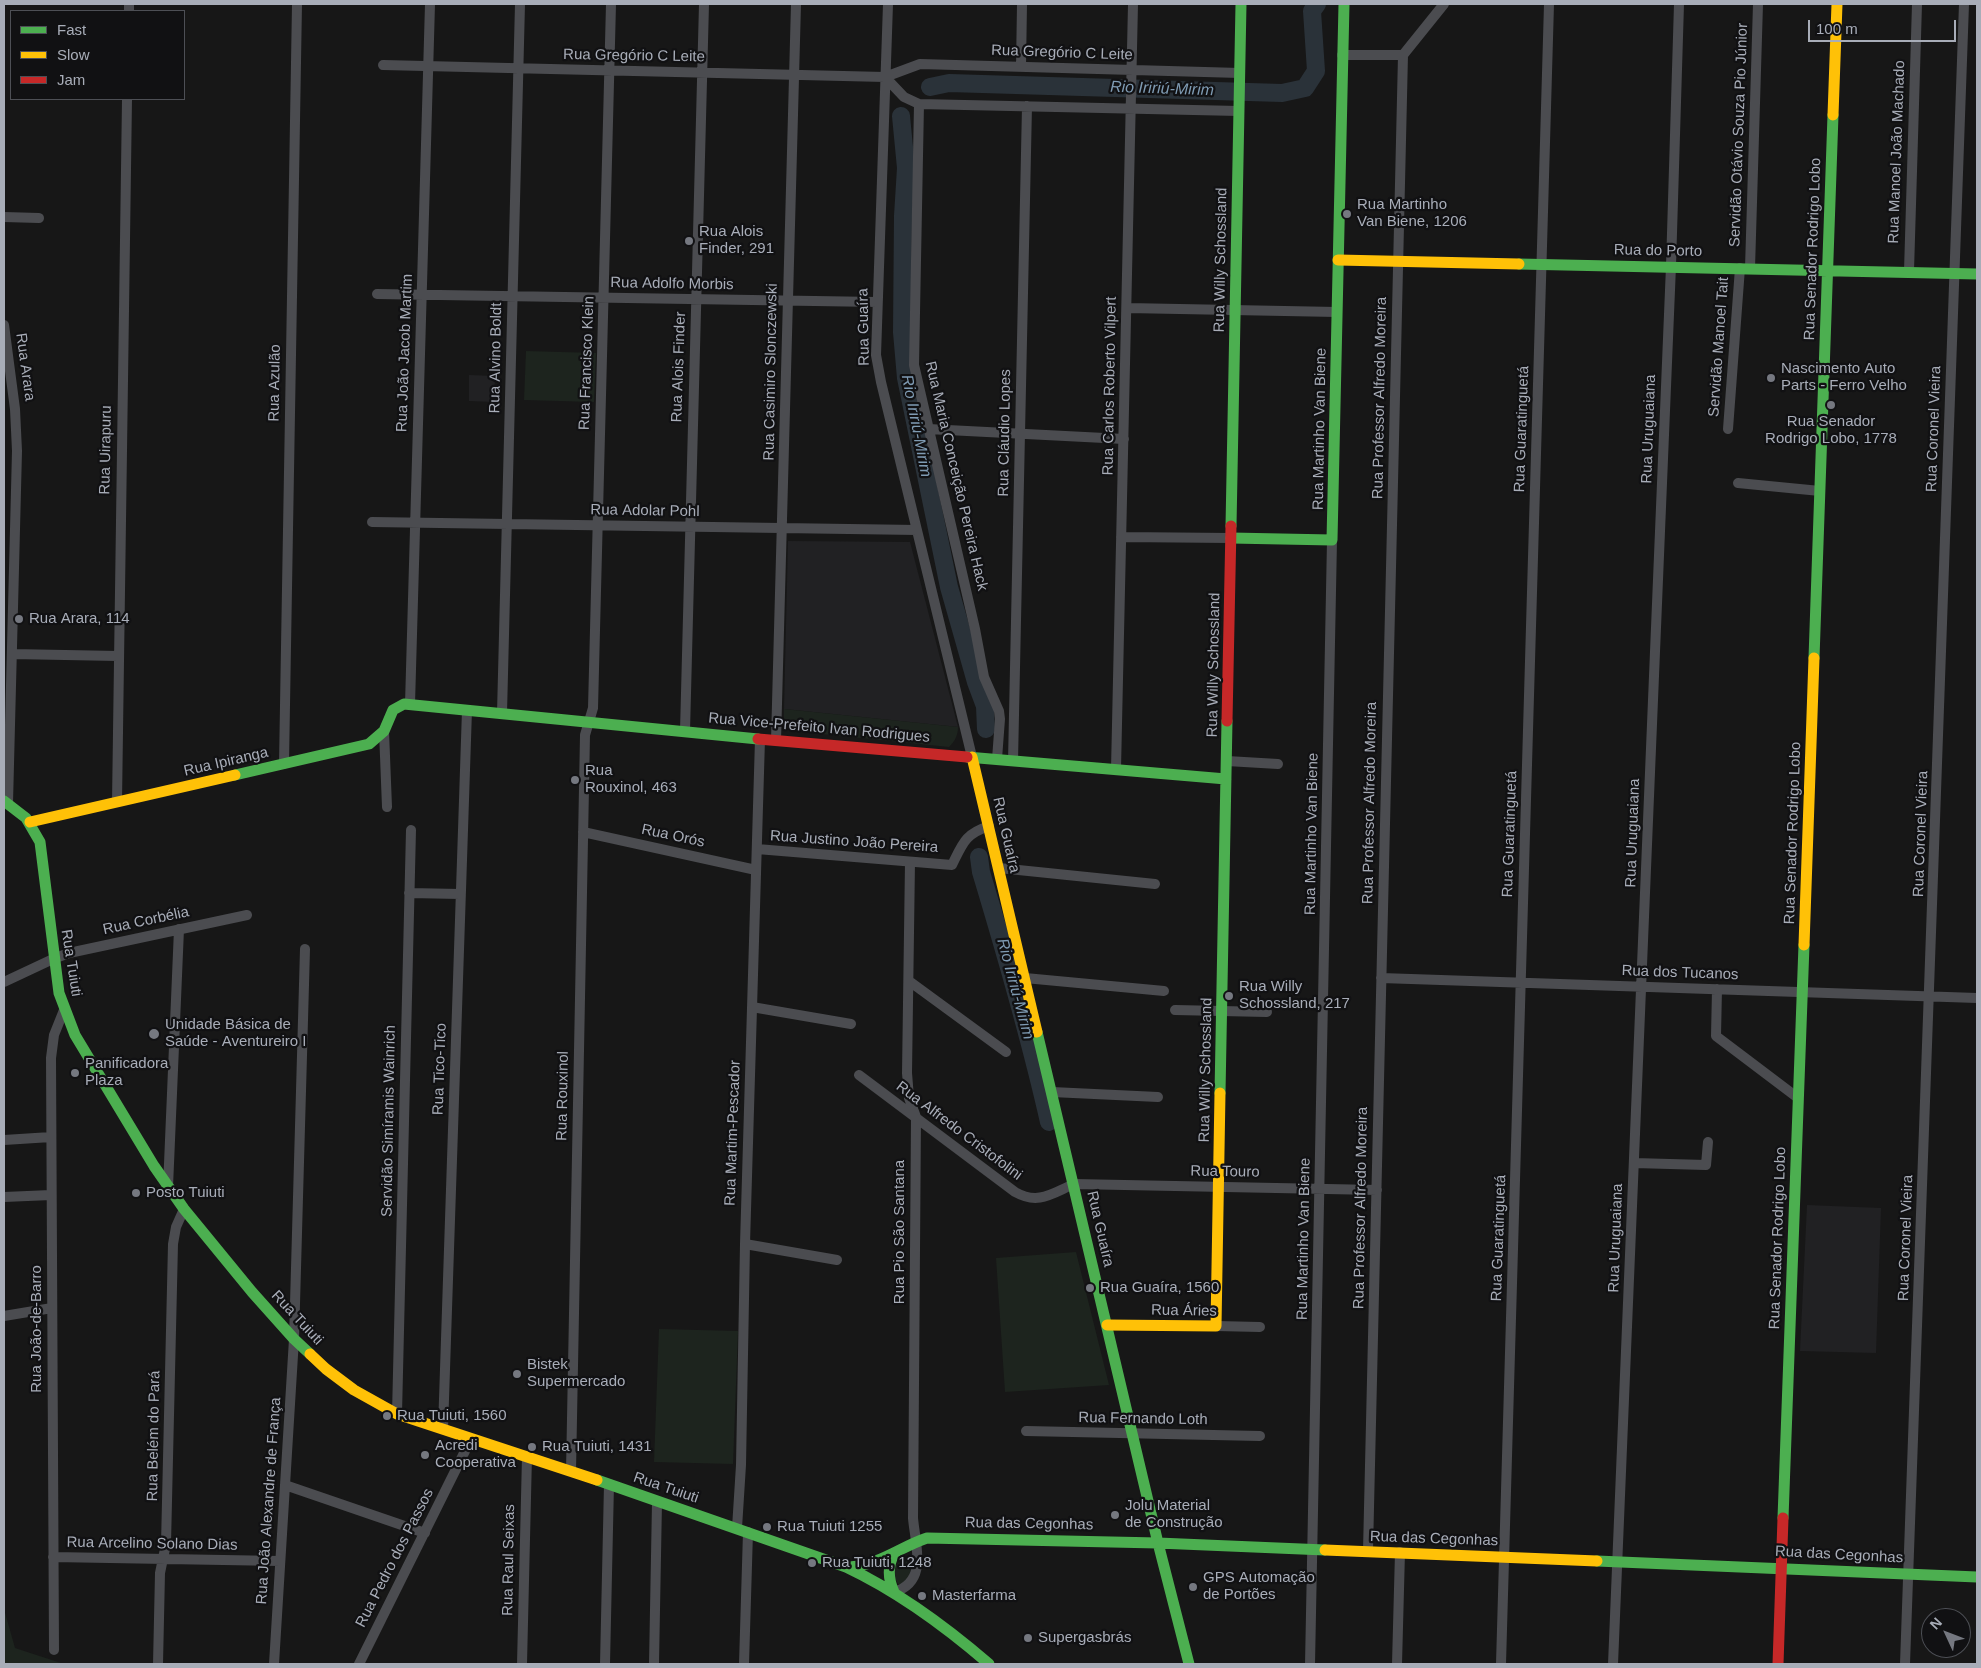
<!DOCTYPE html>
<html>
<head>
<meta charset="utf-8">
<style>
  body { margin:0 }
  #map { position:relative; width:1981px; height:1668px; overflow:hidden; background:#171717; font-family:Helvetica,sans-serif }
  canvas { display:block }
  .frame { position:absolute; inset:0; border:5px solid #a8adb8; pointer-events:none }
  .legend { position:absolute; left:10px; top:10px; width:175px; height:90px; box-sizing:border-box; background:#111113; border:1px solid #4d4f55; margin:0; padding:6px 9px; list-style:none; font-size:15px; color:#a8adb8 }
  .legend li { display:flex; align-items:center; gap:10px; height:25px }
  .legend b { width:25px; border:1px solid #4d4f55 }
  .north { position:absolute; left:1921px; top:1608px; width:50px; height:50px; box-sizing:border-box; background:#111113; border:1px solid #4d4f55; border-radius:50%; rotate:313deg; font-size:14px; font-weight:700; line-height:20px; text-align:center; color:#a8adb8 }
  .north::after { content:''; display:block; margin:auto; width:18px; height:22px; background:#757880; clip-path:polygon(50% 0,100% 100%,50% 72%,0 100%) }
  .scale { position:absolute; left:1808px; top:20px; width:148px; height:22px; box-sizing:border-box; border:2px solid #a8adb8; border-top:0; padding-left:6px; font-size:15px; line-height:18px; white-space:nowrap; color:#a8adb8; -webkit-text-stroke:4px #111113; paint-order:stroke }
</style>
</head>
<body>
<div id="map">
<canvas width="1981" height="1668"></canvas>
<div class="frame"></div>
<ul class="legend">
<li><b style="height:6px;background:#4caf50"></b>Fast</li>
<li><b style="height:6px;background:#ffc107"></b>Slow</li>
<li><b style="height:6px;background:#c62828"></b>Jam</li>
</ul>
<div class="north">N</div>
<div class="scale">100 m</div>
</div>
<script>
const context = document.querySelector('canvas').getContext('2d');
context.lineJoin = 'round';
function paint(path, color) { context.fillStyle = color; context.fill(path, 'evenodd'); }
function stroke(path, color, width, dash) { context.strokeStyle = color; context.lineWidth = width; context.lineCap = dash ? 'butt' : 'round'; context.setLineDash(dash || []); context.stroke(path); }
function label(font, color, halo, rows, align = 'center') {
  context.font = font + ' Helvetica,sans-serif'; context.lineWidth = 4.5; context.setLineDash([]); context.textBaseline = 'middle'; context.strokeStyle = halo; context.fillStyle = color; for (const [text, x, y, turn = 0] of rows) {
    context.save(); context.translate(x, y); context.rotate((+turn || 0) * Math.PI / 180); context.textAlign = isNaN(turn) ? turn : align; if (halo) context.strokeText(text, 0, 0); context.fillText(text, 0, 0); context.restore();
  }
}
paint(new Path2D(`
  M469,375L495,376L494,402L469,401Z
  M788,541L910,542L958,727L784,709Z
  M1807,1205L1881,1208L1876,1353L1800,1351Z`), '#212123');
paint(new Path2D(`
  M526,351L596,353L594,402L524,400Z
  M784,709L958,727C958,735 955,741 949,747L793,731L784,722Z
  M1076,1252L1109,1385L1005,1392L996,1258Z
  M659,1329L738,1331L733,1464L654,1462Z
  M908,1558H913L909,1578L902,1584H898L892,1572C896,1564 900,1561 908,1558Z
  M4,1609L15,1648L64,1664H4Z`), '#1d241e');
stroke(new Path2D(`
  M930,87L949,83L1282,93L1305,88L1316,71L1312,11L1317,4
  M901,116L906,168L903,216L902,332L906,378L949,587L976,682L985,706L986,729
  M979,857L981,872C1006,955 1030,1038 1049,1122`), '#2a3239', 18);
stroke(new Path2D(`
  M888,4L876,355L881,382L972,757
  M129,11V4
  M1342,55H1403L1444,4
  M383,65L885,77L920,64L1240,73
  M1021,67L1022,4
  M885,77L904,97L919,104L1239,111
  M919,104L914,365L975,629L984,677L999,711L1000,719L997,759
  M4,217L39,218
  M1750,268L1758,4
  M1909,271L1917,4
  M377,294L877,302
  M1127,308L1337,312
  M4,325L15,409L17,451L8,803
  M928,429L1124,439
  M1728,429L1740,268
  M1738,483L1820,491
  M372,522L917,530
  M1121,537L1231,538
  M12,654L118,656
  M410,704L430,4
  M502,713L520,4
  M384,731L387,807
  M685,731L704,4
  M776,740L796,4
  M1013,761L1027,106
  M1227,761L1278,764
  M284,764L297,4
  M1116,769L1133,4
  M117,802L127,99
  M583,832L756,870
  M757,849L952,865C963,843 965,834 989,826
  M999,868L1155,884
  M409,893L460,894
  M1025,978L1164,991
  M1381,978L1977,998
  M909,981L1006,1052
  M4,982L53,959L69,953L247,915
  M1717,989L1716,1036L1798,1098
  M752,1007L851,1024
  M1175,1010L1267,1012
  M859,1075L1015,1192C1038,1205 1051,1194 1074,1184L1377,1190
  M1052,1092L1158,1097
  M4,1140L51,1137
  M1634,1163L1706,1165L1708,1142
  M168,1187L179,929
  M4,1197L51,1195
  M745,1244L837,1260
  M4,1316L52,1308
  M1216,1326L1260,1327
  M397,1414L411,830
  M443,1429L467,710
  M1026,1431L1260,1436
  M571,1471L585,735L593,708L611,4
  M285,1485L425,1533
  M737,1528L741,1465L745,1244L760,739
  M1368,1551L1403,55
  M53,1557L280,1561
  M894,1592C929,1582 915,1544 913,1518L916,1117L909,1098L907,1073L910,862
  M54,1650L51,1058L54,1035L64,1010
  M158,1664L160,1573L166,1544L173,1244L176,1227L184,1209
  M274,1664L294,1339L305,949
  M359,1664L471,1439
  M522,1664L527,1456
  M605,1664L609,1484
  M654,1664L657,1502
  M744,1664L748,1532
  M1310,1664L1332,540
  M1397,1664L1400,1552
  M1501,1664L1549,4
  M1613,1664L1671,266L1679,4
  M1905,1664L1964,4`), '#4b4c50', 10);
stroke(new Path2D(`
  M1519,264L1977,274
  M1231,526L1241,4
  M1231,538L1332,540L1344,4
  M1814,658L1833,115
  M967,757L1226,779
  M235,775L369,744L384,731L393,710L404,704L758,739
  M4,801L26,818L40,842L59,993L75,1035L154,1166L184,1209L252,1292L294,1339L310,1354
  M1037,1032L1158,1543L1325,1550
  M1220,1093L1227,721
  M597,1480L846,1567C899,1592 945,1626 989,1664
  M1783,1518L1804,945
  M894,1554C887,1567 888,1579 894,1592
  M1597,1561L1977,1577
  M850,1567C879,1565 900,1547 927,1538L1158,1543L1189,1664`), '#4caf50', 11);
stroke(new Path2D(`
  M1833,115L1837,4
  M1338,260L1519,264
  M972,757L1037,1032
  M30,822L235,775
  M1804,945L1814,658
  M1107,1325L1216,1326L1220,1093
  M310,1354L326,1369L354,1390L397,1414L597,1480
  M1325,1550L1597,1561`), '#ffc107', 11);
stroke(new Path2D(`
  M1227,721L1231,526
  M758,739L967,757
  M1778,1664L1783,1518`), '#c62828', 11);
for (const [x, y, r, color] of [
  [1347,214,5,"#757880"],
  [689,241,5,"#757880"],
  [1771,378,5,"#757880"],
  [1831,405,5,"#757880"],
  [19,619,5,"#757880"],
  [575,780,5,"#757880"],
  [1229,996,5,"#757880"],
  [154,1034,6,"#757880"],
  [75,1073,5,"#757880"],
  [136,1193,5,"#757880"],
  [1090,1288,5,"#757880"],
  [517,1374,5,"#757880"],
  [387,1416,5,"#757880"],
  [532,1447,5,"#757880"],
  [425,1455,5,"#757880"],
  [1115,1515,5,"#757880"],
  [767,1527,5,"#757880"],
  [812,1563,5,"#757880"],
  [1193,1587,5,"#757880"],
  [922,1596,5,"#757880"],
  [1028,1638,5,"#757880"]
]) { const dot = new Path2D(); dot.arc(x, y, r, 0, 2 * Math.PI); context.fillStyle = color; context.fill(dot); stroke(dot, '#111113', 2); }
label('15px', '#a8adb8', '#111113', [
  ["Rua Gregório C Leite",1062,53,2],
  ["Rua Gregório C Leite",634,56,1],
  ["Servidão Otávio Souza Pio Júnior",1739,135,-88],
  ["Rua Manoel João Machado",1897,152,-88],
  ["Rua Senador Rodrigo Lobo",1813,249,-88],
  ["Rua do Porto",1658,251,1],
  ["Rua Willy Schossland",1221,260,-89],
  ["Rua Adolfo Morbis",672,284,1],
  ["Rua Guaíra",864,327,-91],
  ["Servidão Manoel Tait",1719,347,-86],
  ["Rua João Jacob Martim",405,353,-88],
  ["Rua Alvino Boldt",496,358,-89],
  ["Rua Francisco Klein",587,363,-88],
  ["Rua Arara",25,367,82],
  ["Rua Alois Finder",679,367,-88],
  ["Rua Casimiro Slonczewski",771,372,-89],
  ["Rua Azulão",275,383,-89],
  ["Rua Carlos Roberto Vilpert",1110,386,-89],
  ["Rua Professor Alfredo Moreira",1380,398,-89],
  ["Rua Martinho Van Biene",1320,429,-89],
  ["Rua Guaratinguetá",1522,429,-88],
  ["Rua Uruguaiana",1649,429,-88],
  ["Rua Coronel Vieira",1934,429,-88],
  ["Rua Cláudio Lopes",1005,433,-89],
  ["Rua Uirapuru",106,450,-89],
  ["Rua Maria Conceição Pereira Hack",956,476,77],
  ["Rua Adolar Pohl",645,511,1],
  ["Rua Willy Schossland",1214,665,-89],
  ["Rua Vice-Prefeito Ivan Rodrigues",819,728,5],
  ["Rua Ipiranga",226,762,-13],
  ["Rua Professor Alfredo Moreira",1370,803,-89],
  ["Rua Uruguaiana",1633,833,-88],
  ["Rua Senador Rodrigo Lobo",1793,833,-88],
  ["Rua Martinho Van Biene",1312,834,-89],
  ["Rua Guaratinguetá",1510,834,-88],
  ["Rua Coronel Vieira",1921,834,-88],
  ["Rua Guaíra",1006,835,77],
  ["Rua Orós",673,836,12],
  ["Rua Justino João Pereira",854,842,4],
  ["Rua Corbélia",146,921,-12],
  ["Rua Tuiuti",71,963,81],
  ["Rua dos Tucanos",1680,973,2],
  ["Rua Tico-Tico",440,1069,-88],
  ["Rua Willy Schossland",1206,1070,-89],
  ["Rua Rouxinol",563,1096,-89],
  ["Servidão Simíramis Wainrich",389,1121,-89],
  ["Rua Alfredo Cristofolini",959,1131,37],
  ["Rua Martim-Pescador",733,1133,-88],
  ["Rua Touro",1225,1172,1],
  ["Rua Professor Alfredo Moreira",1361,1208,-89],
  ["Rua Guaíra",1100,1229,77],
  ["Rua Pio São Santana",900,1232,-90],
  ["Rua Guaratinguetá",1499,1238,-88],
  ["Rua Uruguaiana",1616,1238,-88],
  ["Rua Senador Rodrigo Lobo",1778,1238,-88],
  ["Rua Coronel Vieira",1906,1238,-88],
  ["Rua Martinho Van Biene",1304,1239,-89],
  ["Rua Áries",1184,1311,1],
  ["Rua Tuiuti",297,1318,47],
  ["Rua João-de-Barro",37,1329,-90],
  ["Rua Fernando Loth",1143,1419,1],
  ["Rua Belém do Pará",154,1436,-89],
  ["Rua Tuiuti",666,1488,19],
  ["Rua João Alexandre de França",269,1501,-86],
  ["Rua das Cegonhas",1029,1524,1],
  ["Rua das Cegonhas",1434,1539,2],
  ["Rua Arcelino Solano Dias",152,1544,1],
  ["Rua das Cegonhas",1839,1555,3],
  ["Rua Pedro dos Passos",395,1558,-63],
  ["Rua Raul Seixas",509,1560,-89]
]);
label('15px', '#a8adb8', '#111113', [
  ["Rua Martinho",1357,205],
  ["Van Biene, 1206",1357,222],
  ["Rua Alois",699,232],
  ["Finder, 291",699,249],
  ["Nascimento Auto",1781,369],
  ["Parts - Ferro Velho",1781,386],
  ["Rua Senador",1831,422,"center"],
  ["Rodrigo Lobo, 1778",1831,439,"center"],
  ["Rua Arara, 114",29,619],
  ["Rua",585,771],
  ["Rouxinol, 463",585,788],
  ["Rua Willy",1239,987],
  ["Schossland, 217",1239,1004],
  ["Unidade Básica de",165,1025],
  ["Saúde - Aventureiro I",165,1042],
  ["Panificadora",85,1064],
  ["Plaza",85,1081],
  ["Posto Tuiuti",146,1193],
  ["Rua Guaíra, 1560",1100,1288],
  ["Bistek",527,1365],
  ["Supermercado",527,1382],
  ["Rua Tuiuti, 1560",397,1416],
  ["Acredi",435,1446],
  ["Cooperativa",435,1463],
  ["Rua Tuiuti, 1431",542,1447],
  ["Jolu Material",1125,1506],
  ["de Construção",1125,1523],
  ["Rua Tuiuti 1255",777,1527],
  ["Rua Tuiuti, 1248",822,1563],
  ["GPS Automação",1203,1578],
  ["de Portões",1203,1595],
  ["Masterfarma",932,1596],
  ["Supergasbrás",1038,1638]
], 'left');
label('italic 16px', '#7f9bb3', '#111113', [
  ["Rio Iririú-Mirim",1162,89,2],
  ["Rio Iririú-Mirim",916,426,79],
  ["Rio Iririú-Mirim",1015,989,75]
]);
</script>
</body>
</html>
